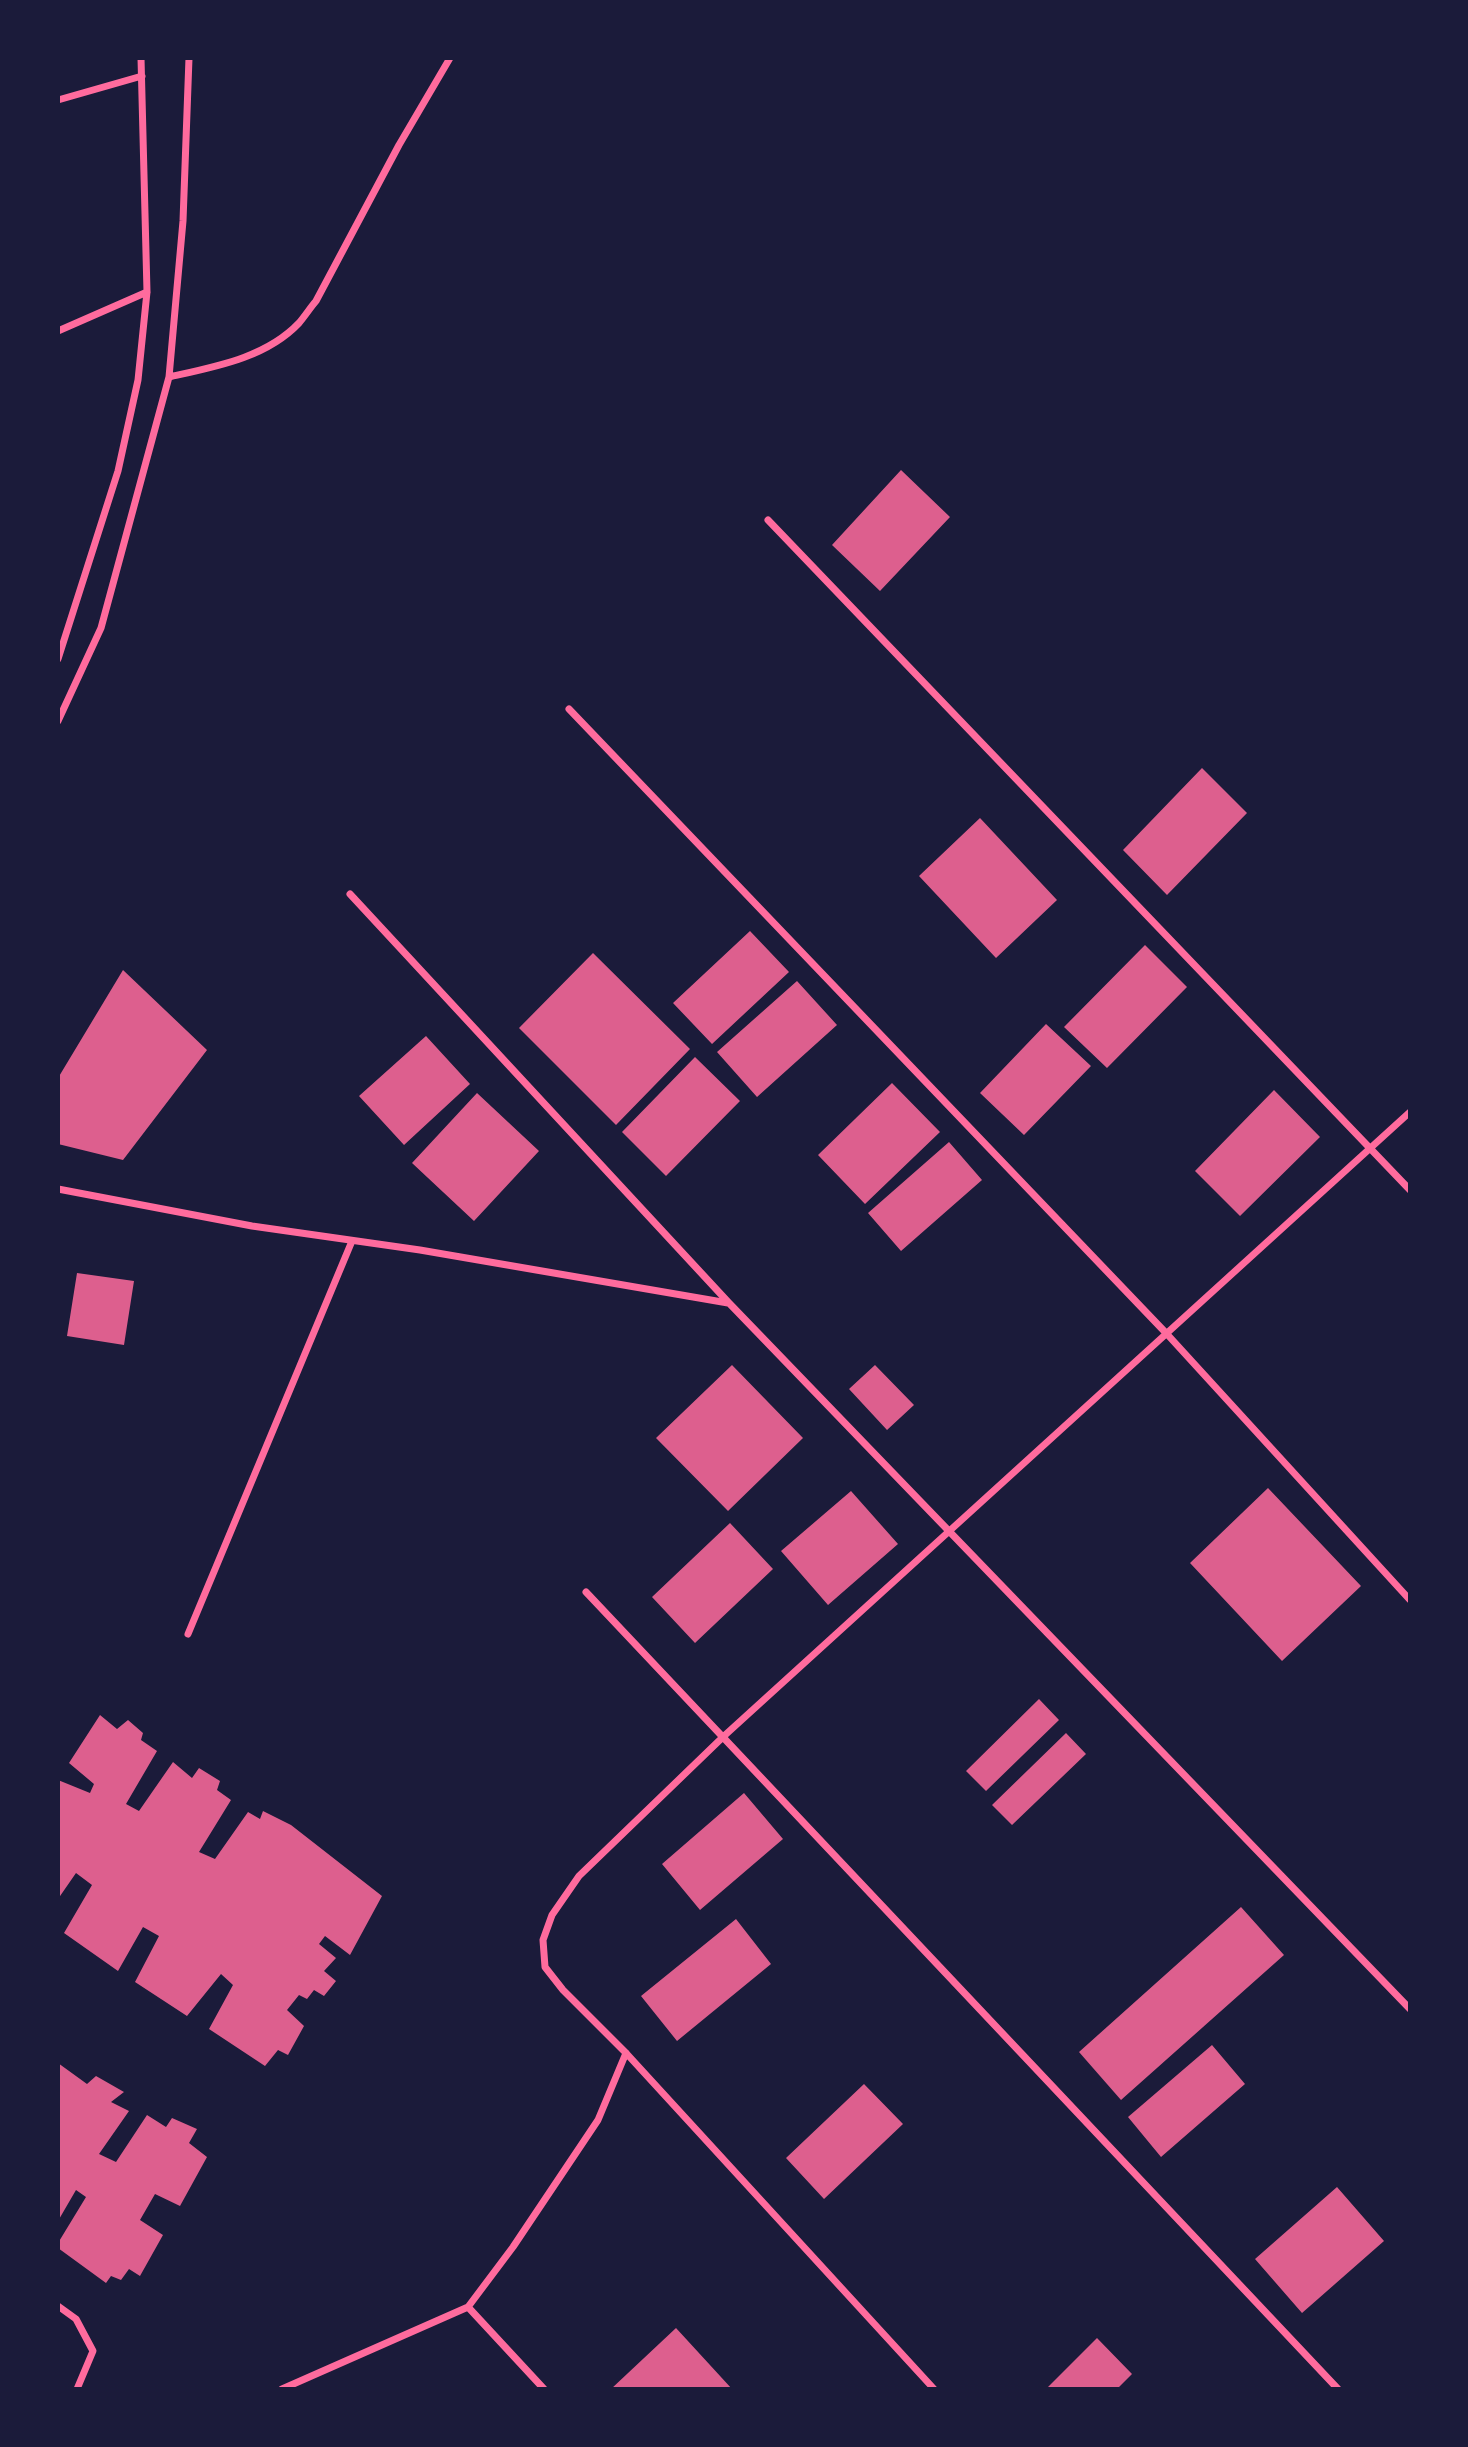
<!DOCTYPE html>
<html>
<head>
<meta charset="utf-8">
<style>
  body { margin:0 }
  #map { position:relative; width:1468px; height:2447px; overflow:hidden; background:#1b1b3a; font-family:Literata,serif }
  canvas { display:block }
  .frame { position:absolute; inset:0; border:60px solid #1b1b3a; pointer-events:none }
</style>
</head>
<body>
<div id="map">
<canvas width="1468" height="2447"></canvas>
<div class="frame"></div>
</div>
<script>
const context = document.querySelector('canvas').getContext('2d');
context.lineJoin = 'round';
function paint(path, color) { context.fillStyle = color; context.fill(path, 'evenodd'); }
function stroke(path, color, width, dash) { context.strokeStyle = color; context.lineWidth = width; context.lineCap = dash ? 'butt' : 'round'; context.setLineDash(dash || []); context.stroke(path); }
paint(new Path2D(`
  M901,470L950,517L880,591L832,545Z
  M1202,768L1247,813L1167,895L1123,850Z
  M980,818L1057,900L996,958L919,876Z
  M750,931L789,972L712,1044L673,1003Z
  M1145,945L1187,987L1107,1068L1064,1027Z
  M593,953L690,1049L616,1125L519,1028Z
  M123,970L207,1050L123,1160L58,1144V1078Z
  M797,981L837,1025L757,1097L717,1052Z
  M1046,1024L1091,1066L1024,1135L980,1093Z
  M426,1036L470,1084L404,1145L359,1096Z
  M695,1057L740,1101L666,1176L622,1132Z
  M892,1083L940,1132L865,1204L818,1155Z
  M1274,1090L1320,1137L1240,1216L1195,1171Z
  M477,1093L539,1151L474,1221L412,1163Z
  M949,1142L982,1180L901,1251L868,1213Z
  M77,1273L134,1281L124,1345L67,1336Z
  M732,1365L803,1438L728,1511L656,1438Z
  M875,1365L914,1405L887,1430L849,1389Z
  M1268,1488L1361,1586L1282,1661L1190,1563Z
  M851,1491L898,1544L828,1605L781,1551Z
  M730,1523L773,1569L695,1643L652,1597Z
  M1039,1699L1059,1720L986,1791L966,1771Z
  M100,1715L117,1729L128,1720L143,1733L141,1740L157,1751L126,1804L139,1811L173,1762L192,1778L199,1768L220,1781L217,1790L231,1800L199,1852L215,1859L248,1812L260,1819L263,1811L291,1825L382,1896L350,1955L325,1936L319,1944L336,1958L324,1971L336,1981L324,1996L314,1990L307,1999L299,1995L287,2010L304,2026L288,2055L278,2050L265,2066L209,2029L233,1985L221,1974L187,2016L135,1982L159,1936L143,1927L118,1971L64,1933L92,1885L76,1873L58,1899V1780L90,1793L94,1784L69,1763Z
  M1066,1733L1086,1754L1012,1825L992,1805Z
  M744,1793L783,1839L700,1910L662,1864Z
  M1241,1907L1284,1955L1121,2100L1079,2052Z
  M736,1919L771,1964L677,2041L641,1996Z
  M1212,2045L1245,2084L1161,2157L1128,2117Z
  M58,2063L87,2084L96,2076L124,2092L111,2102L129,2111L99,2154L116,2162L147,2115L166,2127L172,2118L197,2129L189,2143L207,2157L180,2206L155,2194L140,2220L163,2235L140,2276L129,2269L121,2280L111,2276L106,2283L58,2248V2243L86,2197L76,2190L58,2221Z
  M864,2084L903,2124L824,2199L786,2158Z
  M1337,2187L1384,2241L1302,2313L1255,2259Z
  M676,2328L732,2389H611Z
  M1097,2338L1132,2374L1117,2389H1046Z`), '#dd5f8e');
stroke(new Path2D(`
  M58,100L142,76
  M58,331L147,292
  M169,377L183,221L189,58
  M768,520L1410,1190
  M58,659L118,471L138,380L147,292L141,58
  M569,709L1166,1333L1410,1600
  M58,721L101,628L169,377C214,367 266,358 299,323C305,316 310,308 316,301L399,145L450,58
  M350,894L729,1303L1410,2009
  M58,1189L252,1226L420,1250L728,1303
  M586,1592L1338,2389
  M188,1634L352,1241
  M58,2306L76,2319L93,2351L77,2389
  M468,2307L544,2389
  M282,2389L468,2307L513,2247L598,2120L626,2053
  M934,2389L626,2053L563,1990L545,1967L543,1940L552,1915L579,1876L724,1736L1410,1112`), '#ff6b9d', 7);
</script>
</body>
</html>
